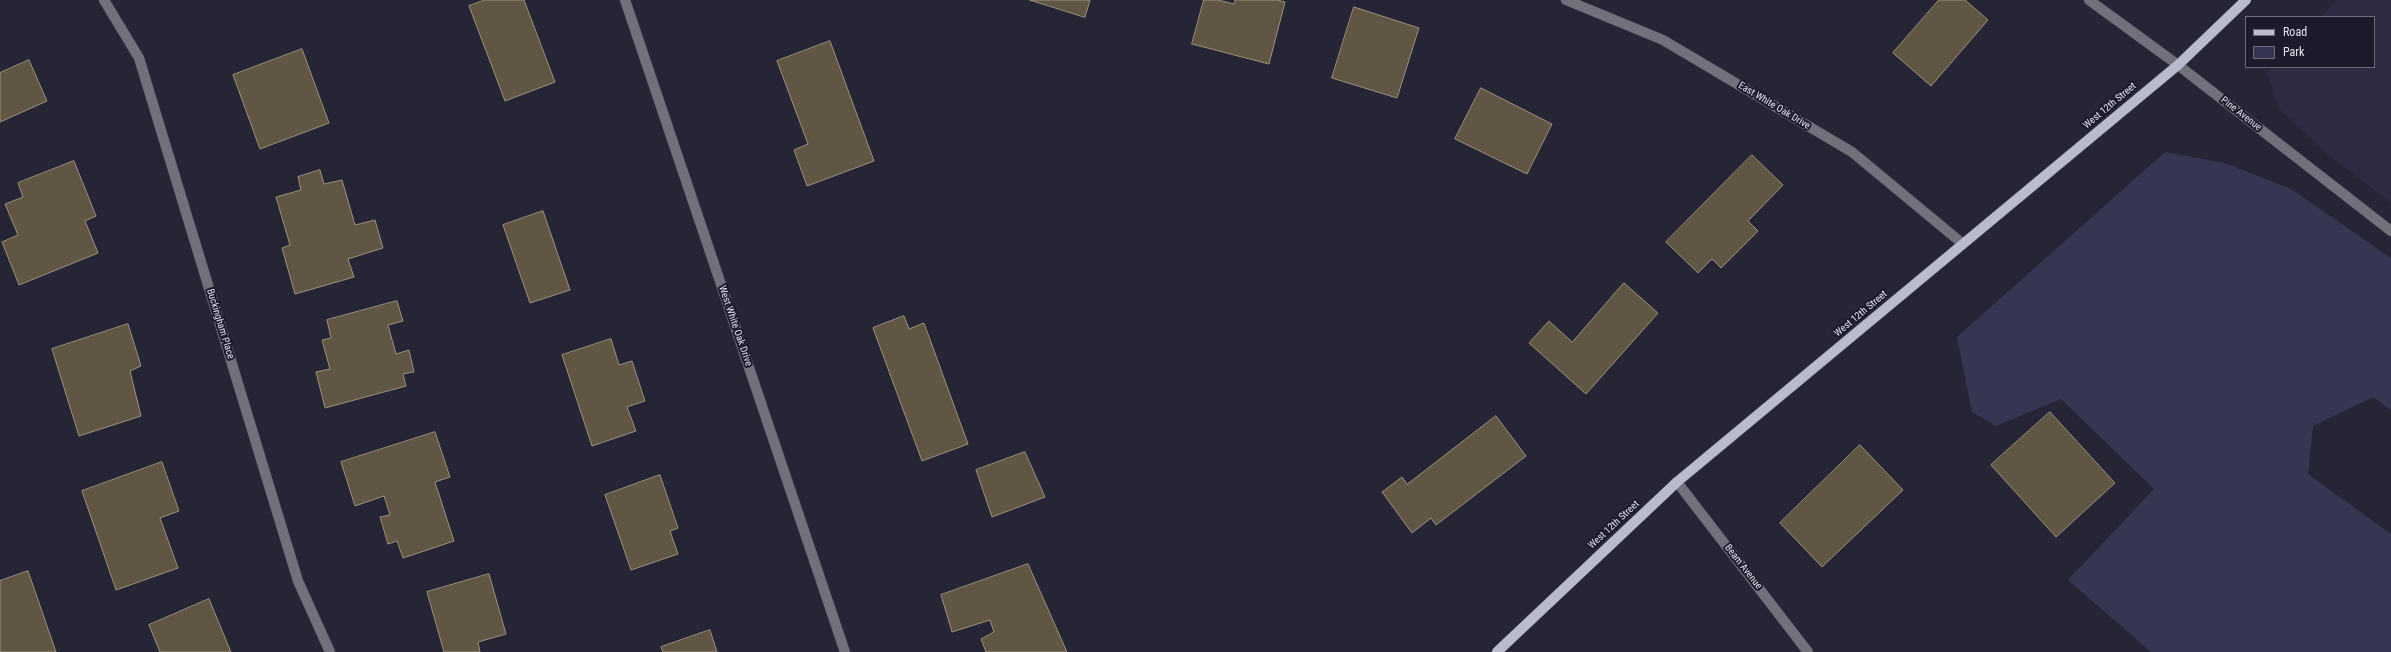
<!DOCTYPE html>
<html>
<head>
<meta charset="utf-8">
<style>
  body { margin:0 }
  #map { position:relative; width:2391px; height:652px; overflow:hidden; background:#252536; font-family:"Roboto Condensed",sans-serif }
  canvas { display:block }
  .legend { position:absolute; left:2245px; top:16px; width:130px; height:52px; box-sizing:border-box; background:#1c1b2c; border:1px solid #6c6b7a; margin:0; padding:5px 7px; list-style:none; font-size:12px; color:#e3e3ef }
  .legend li { display:flex; align-items:center; gap:8px; height:20px }
  .legend b { width:20px; border:1px solid #6c6b7a }
</style>
</head>
<body>
<div id="map">
<canvas width="2391" height="652"></canvas>
<ul class="legend">
<li><b style="height:5px;background:#bbbbce"></b>Road</li>
<li><b style="height:11px;background:#373652"></b>Park</li>
</ul>
</div>
<script>
const context = document.querySelector('canvas').getContext('2d');
context.lineJoin = 'round';
function paint(path, color) { context.fillStyle = color; context.fill(path, 'evenodd'); }
function stroke(path, color, width, dash) { context.strokeStyle = color; context.lineWidth = width; context.lineCap = dash ? 'butt' : 'round'; context.setLineDash(dash || []); context.stroke(path); }
function label(font, color, halo, rows, align = 'center') {
  context.font = font + ' "Roboto Condensed",sans-serif'; context.lineWidth = 4; context.setLineDash([]); context.textBaseline = 'middle'; context.strokeStyle = halo; context.fillStyle = color; for (const [text, x, y, turn = 0] of rows) {
    context.save(); context.translate(x, y); context.rotate((+turn || 0) * Math.PI / 180); context.textAlign = isNaN(turn) ? turn : align; if (halo) context.strokeText(text, 0, 0); context.fillText(text, 0, 0); context.restore();
  }
}
paint(new Path2D(`
  M2336,0H2391V203L2326,153L2279,109L2267,73L2273,67H2374V17H2320Z`), '#2c2b42');
paint(new Path2D(`
  M2165,152L2225,163L2291,189L2391,258V410L2373,397L2313,426L2308,474L2391,534V652H2151L2068,580L2154,489L2061,399L1996,426L1972,412L1957,337Z`), '#373652');
const building = new Path2D(`
  M485,0H524L555,82L505,101L469,6Z
  M1030,0H1090L1085,17Z
  M1204,0H1218L1234,4L1235,0H1277L1285,2L1269,64L1192,44Z
  M1939,0H1965L1988,20L1931,86L1893,53Z
  M1354,7L1419,28L1397,98L1332,78Z
  M830,41L874,161L807,186L794,150L808,144L777,61Z
  M302,49L329,123L260,149L233,75Z
  M29,60L47,101L0,122V73Z
  M1481,88L1552,124L1527,174L1455,139Z
  M1752,155L1783,185L1748,221L1758,231L1721,268L1712,259L1698,273L1666,242Z
  M74,161L96,216L85,221L98,253L19,285L2,242L18,235L5,204L23,197L18,183Z
  M320,170L324,184L342,180L355,225L375,220L383,248L348,259L354,277L295,294L282,248L290,245L276,197L301,190L298,177Z
  M543,211L570,290L530,303L503,225Z
  M1624,283L1658,313L1586,394L1529,343L1549,321L1572,342Z
  M397,301L403,321L388,325L396,354L409,350L414,372L403,374L406,386L325,408L316,372L330,369L322,340L331,338L327,320Z
  M904,316L909,329L924,323L968,444L922,461L873,328Z
  M128,324L141,366L130,371L141,416L79,436L52,349Z
  M611,339L619,365L632,361L645,401L627,407L636,431L592,446L562,355Z
  M2050,412L2115,483L2056,537L1991,465Z
  M1496,416L1526,456L1436,525L1431,518L1412,533L1382,492L1402,477L1407,484Z
  M435,432L450,477L435,482L454,541L403,558L397,541L388,544L380,517L390,515L384,496L355,506L341,462Z
  M1860,445L1903,490L1822,567L1780,523Z
  M1025,452L1045,497L992,517L976,470Z
  M162,462L179,511L160,518L178,568L116,590L82,491Z
  M660,475L678,528L670,531L678,554L631,570L605,495Z
  M1028,564L1067,652H986L981,639L994,632L990,620L952,632L941,595Z
  M28,571L56,652H0V581Z
  M489,574L506,634L478,642L480,652H444L427,592Z
  M209,599L231,652H160L149,625Z
  M710,630L717,652H663L661,647Z`);
paint(building, '#615644');
stroke(building, '#9d917e', 1);
const minor = new Path2D(`
  M104,0L139,58L298,581L330,652
  M625,0L845,652
  M1566,0L1663,40L1852,152L1963,244
  M2089,0L2178,65L2391,231
  M1677,482L1808,652`);
const major = new Path2D(`
  M1497,652L1677,482L2178,65L2246,0`);
stroke(minor, '#404050', 11);
stroke(major, '#404050', 11);
stroke(minor, '#70717a', 10);
stroke(major, '#bbbbce', 10);
label('10px', '#e3e3ef', '#1c1b2c', [
  ["East White Oak Drive",1774,106,31],
  ["West 12th Street",2110,106,-40],
  ["Pine Avenue",2241,114,38],
  ["West 12th Street",1861,314,-40],
  ["Buckingham Place",220,324,73],
  ["West White Oak Drive",735,326,71],
  ["West 12th Street",1614,525,-43],
  ["Beam Avenue",1743,567,52]
]);
</script>
</body>
</html>
